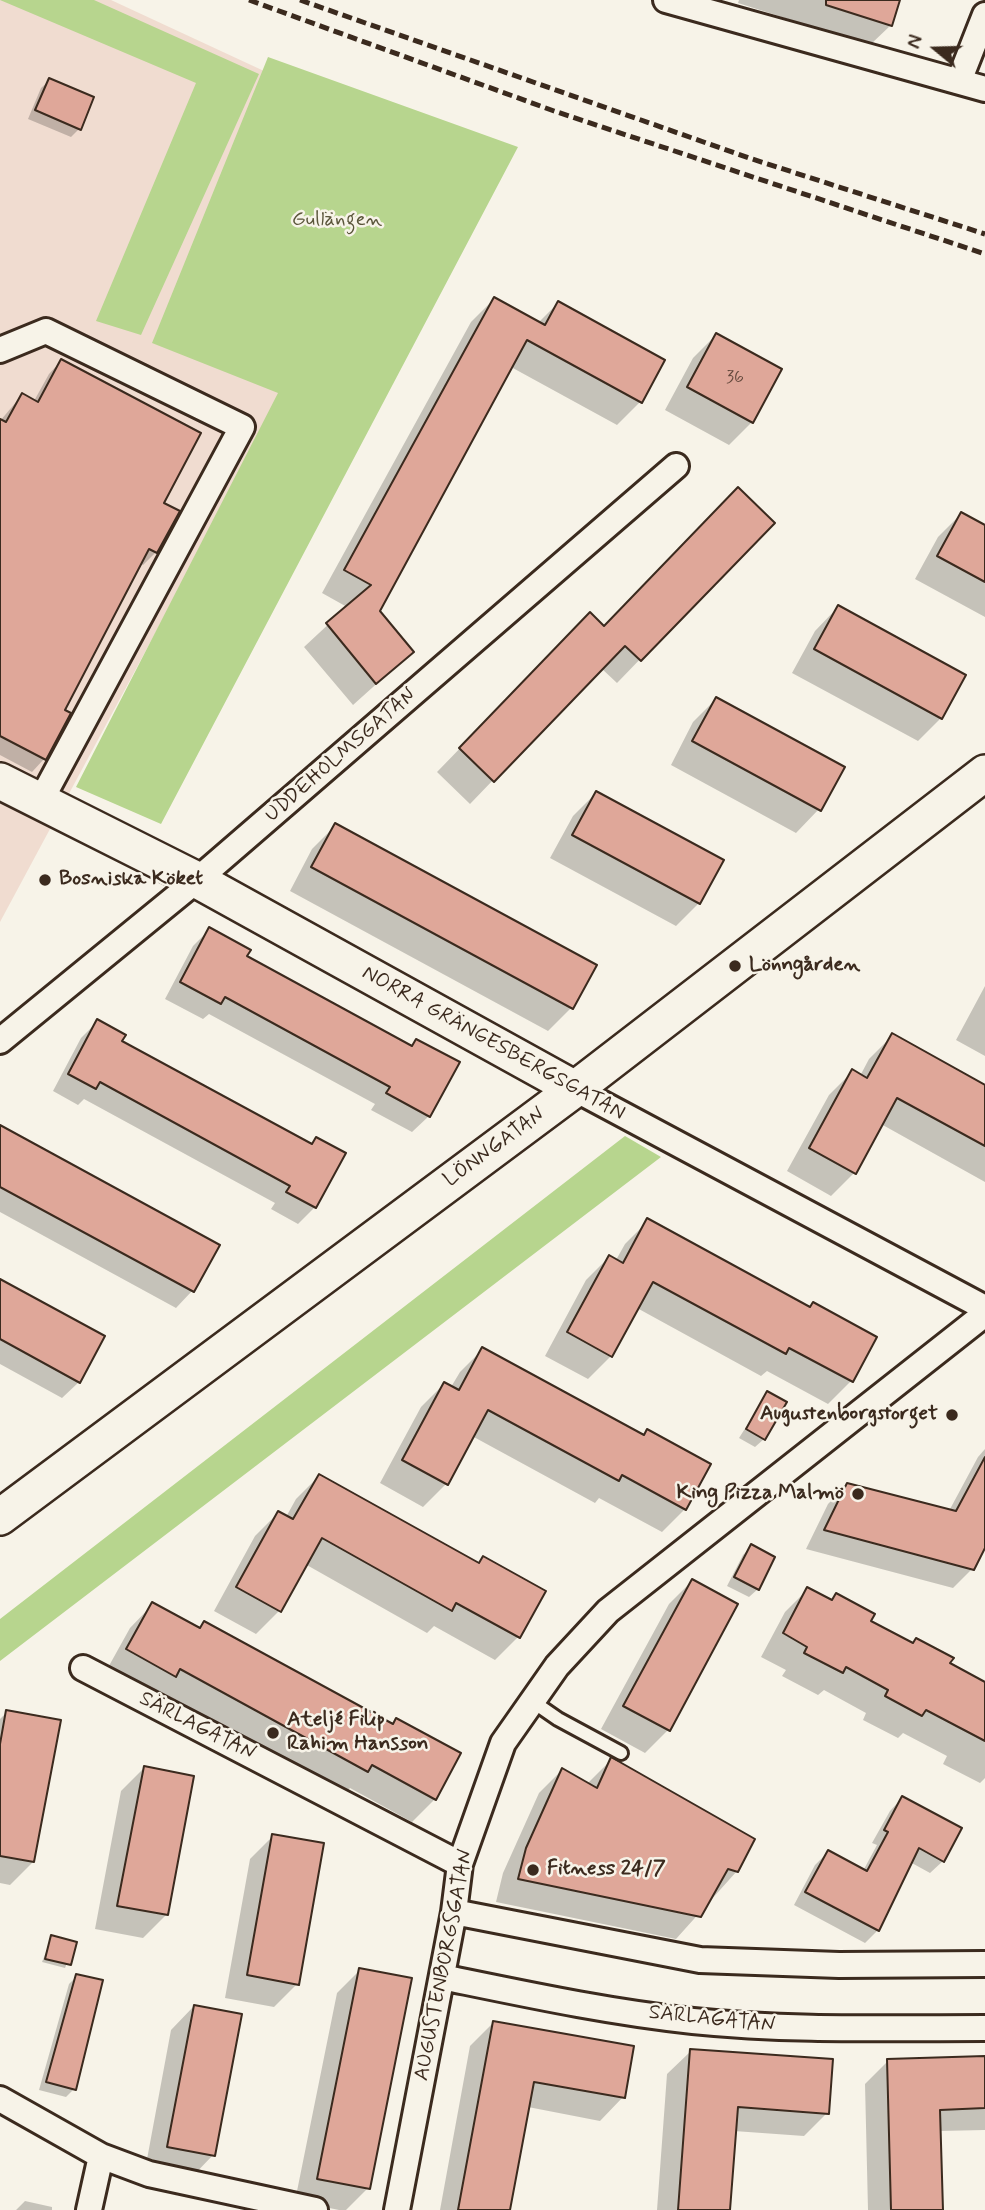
<!DOCTYPE html>
<html>
<head>
<meta charset="utf-8">
<style>
  body { margin:0 }
  #map { position:relative; width:985px; height:2210px; overflow:hidden; background:#f7f3e8; font-family:Mynerve,sans-serif }
  canvas { display:block }
  .north { position:absolute; left:901px; top:14px; width:70px; height:70px; -webkit-text-stroke:5px #f7f3e8; paint-order:stroke; rotate:289deg; font-size:19px; font-weight:700; line-height:28px; text-align:center; color:#3b2a1e }
  .north::after { content:''; display:block; margin:auto; width:24px; height:32px; background:#3b2a1e; clip-path:polygon(50% 0,100% 100%,50% 72%,0 100%) }
</style>
</head>
<body>
<div id="map">
<canvas width="985" height="2210"></canvas>
<div class="north">N</div>
</div>
<script>
const context = document.querySelector('canvas').getContext('2d');
context.lineJoin = 'round';
function paint(path, color) { context.fillStyle = color; context.fill(path, 'evenodd'); }
function stroke(path, color, width, dash) { context.strokeStyle = color; context.lineWidth = width; context.lineCap = dash ? 'butt' : 'round'; context.setLineDash(dash || []); context.stroke(path); }
function label(font, color, halo, rows, align = 'center') {
  context.font = font + ' Mynerve,sans-serif'; context.lineWidth = 5; context.setLineDash([]); context.textBaseline = 'middle'; context.strokeStyle = halo; context.fillStyle = color; for (const [text, x, y, turn = 0] of rows) {
    context.save(); context.translate(x, y); context.rotate((+turn || 0) * Math.PI / 180); context.textAlign = isNaN(turn) ? turn : align; if (halo) context.strokeText(text, 0, 0); context.fillText(text, 0, 0); context.restore();
  }
}
paint(new Path2D(`
  M0,0H111L264,71L281,399L0,922Z`), '#f0dcd0');
paint(new Path2D(`
  M0,0H94L259,74L141,335L96,321L196,83Z
  M268,57L518,147L161,824L76,787L278,393L152,343Z
  M625,1136L661,1157L0,1661V1619Z`), '#b7d58e');
paint(new Path2D(`
  M739,0H898L891,25L870,45L738,3Z
  M50,80L79,129L71,137L28,119L41,88Z
  M494,299L538,323L558,303L663,361L640,402L617,425L511,367L377,611L412,652L353,705L304,647L347,607L322,593L471,322Z
  M716,335L752,422L729,445L665,410L693,358Z
  M61,361L161,504L156,552L143,565L140,563L62,710L44,759L32,772L0,755V421L22,395L34,401L49,374Z
  M961,514L985,527V617L915,579L938,537Z
  M772,523L617,683L601,668L470,804L437,772L567,638L604,628Z
  M838,607L941,718L918,741L792,673L815,631Z
  M716,699L819,809L796,833L671,765L693,722Z
  M596,793L699,903L676,926L550,858L573,816Z
  M335,826L571,1008L548,1031L290,891L312,849Z
  M210,929L245,957L411,1047L416,1041L429,1116L412,1132L371,1110L375,1104L209,1014L203,1019L165,999L193,946Z
  M985,986V1056L956,1040Z
  M97,1022L120,1042L310,1145L316,1139L315,1207L298,1224L271,1209L275,1203L84,1099L78,1105L53,1091L81,1038Z
  M892,1036L985,1087V1182L881,1124L854,1173L831,1196L787,1171L829,1095L852,1072L860,1076L869,1059Z
  M0,1127L192,1291L176,1308L0,1212Z
  M648,1221L851,1381L828,1404L767,1371L761,1376L637,1308L611,1356L588,1379L545,1356L586,1280L609,1257L616,1260L625,1244Z
  M0,1281L79,1382L62,1398L0,1364Z
  M483,1349L642,1436L647,1431L709,1465L685,1509L662,1532L599,1498L595,1503L472,1436L446,1484L423,1507L380,1483L421,1407L444,1384L451,1387L460,1372Z
  M767,1394L764,1439L755,1447L739,1438Z
  M985,1449V1544L972,1569L953,1588L806,1549L828,1504L847,1485L949,1511L978,1457Z
  M319,1476L477,1564L483,1558L544,1592L518,1637L495,1660L434,1626L427,1633L305,1564L279,1611L256,1634L214,1611L255,1536L278,1513L286,1517L296,1499Z
  M751,1547L758,1589L749,1597L727,1586L743,1555Z
  M692,1581L668,1730L645,1753L601,1729L669,1604Z
  M808,1589L830,1601L836,1596L869,1622L985,1684V1778L980,1783L943,1764L947,1756L903,1733L898,1738L863,1720L866,1713L824,1690L818,1695L782,1676L786,1670L761,1657L785,1612Z
  M153,1604L198,1629L204,1623L392,1725L396,1720L435,1799L412,1822L350,1788L344,1794L158,1692L152,1699L105,1673L130,1628Z
  M7,1712L33,1862L10,1885L0,1883V1719Z
  M611,1760L737,1871L676,1939L496,1902L503,1873L539,1793L562,1770L587,1784Z
  M144,1768L166,1915L143,1938L95,1929L121,1791Z
  M902,1798L943,1861L930,1873L910,1862L878,1930L865,1943L794,1905L815,1865L828,1852L863,1871L877,1845L872,1843L890,1811Z
  M273,1836L297,1984L274,2007L225,1998L250,1859Z
  M52,1937L75,1943L65,1968L42,1962Z
  M360,1970L368,2188L346,2210H339L295,2201L337,1993Z
  M77,1976L74,2089L66,2097L39,2090L69,1984Z
  M194,2006L213,2155L190,2179L145,2170L171,2030Z
  M494,2022L623,2097L600,2121L528,2107L509,2210H440L470,2046Z
  M691,2051L827,2113L804,2136L734,2131L728,2210H657L667,2074Z
  M985,2058V2130L939,2131L942,2210H868L865,2084L888,2061Z
  M25,2201L52,2207V2210H16Z`), '#0003');
const building = new Path2D(`
  M826,0H900L892,26L826,5Z
  M49,78L94,97L81,130L35,110Z
  M494,297L545,325L558,301L665,360L642,403L527,340L380,611L414,652L376,684L326,623L371,585L344,570Z
  M716,333L782,369L753,423L687,387Z
  M61,359L201,433L164,503L180,511L157,553L149,549L65,710L71,713L46,760L0,736V419L6,422L22,393L38,402Z
  M738,487L775,523L641,661L625,646L494,782L459,748L590,612L604,626Z
  M961,512L985,525V582L937,556Z
  M838,605L966,675L942,719L814,649Z
  M716,697L845,767L821,811L692,741Z
  M596,791L724,860L700,904L572,835Z
  M335,823L597,965L573,1009L311,867Z
  M209,927L251,950L247,956L412,1046L416,1039L460,1062L430,1117L386,1093L390,1087L225,997L221,1004L180,982Z
  M97,1019L126,1035L122,1041L312,1144L316,1137L346,1153L316,1208L286,1192L290,1186L100,1082L96,1089L68,1074Z
  M892,1033L985,1085V1146L897,1098L856,1174L809,1148L852,1069L867,1078Z
  M0,1125L220,1245L194,1292L0,1187Z
  M647,1218L810,1307L813,1302L877,1337L853,1382L789,1348L786,1354L653,1282L612,1357L567,1332L609,1255L623,1263Z
  M0,1279L105,1336L80,1383L0,1339Z
  M482,1347L644,1435L647,1429L711,1464L686,1510L622,1475L619,1481L488,1410L448,1485L402,1460L444,1382L459,1390Z
  M767,1391L787,1402L765,1440L746,1429Z
  M985,1457V1548L974,1570L824,1530L847,1483L956,1511Z
  M319,1474L479,1563L483,1556L546,1591L520,1638L456,1603L452,1611L322,1538L281,1612L236,1587L278,1511L293,1519Z
  M751,1544L775,1557L759,1590L734,1577Z
  M692,1579L738,1604L670,1731L623,1706Z
  M807,1587L832,1600L836,1593L875,1614L871,1621L913,1643L916,1638L954,1658L950,1663L985,1682V1741L926,1710L922,1716L885,1696L888,1690L846,1667L843,1673L804,1653L807,1647L783,1633Z
  M152,1602L200,1628L204,1621L393,1724L396,1718L461,1753L436,1800L372,1765L368,1772L180,1669L176,1677L126,1649Z
  M6,1710L61,1720L34,1862L0,1856V1744Z
  M611,1757L755,1839L738,1872L728,1869L701,1917L518,1879L526,1848L562,1768L597,1788Z
  M144,1766L194,1776L168,1915L117,1906Z
  M902,1796L962,1828L944,1862L919,1848L879,1931L805,1892L828,1850L867,1871L888,1832L884,1830Z
  M272,1834L324,1843L299,1985L247,1975Z
  M51,1935L77,1942L71,1965L45,1959Z
  M359,1968L412,1978L370,2189L317,2179Z
  M76,1974L103,1980L76,2090L46,2082Z
  M194,2005L242,2014L215,2156L167,2147Z
  M493,2021L634,2046L625,2098L534,2082L510,2210H458Z
  M690,2049L833,2059L829,2114L738,2107L730,2210H678Z
  M985,2056V2108L940,2110L943,2210H891L887,2059Z`);
paint(building, '#dfa799');
stroke(building, '#3b2a1e', 2);
const lane = new Path2D(`
  M532,1701L558,1719L621,1753`);
const street = new Path2D(`
  M666,0L985,89
  M959,81L985,15
  M0,350L46,331L242,427L40,802
  M0,1041L197,880L676,466
  M575,1089L985,1308
  M83,1668L460,1864
  M454,1912L700,1960L839,1965L985,1964
  M442,1977C525,1994 608,2012 693,2021C790,2031 888,2028 985,2028
  M0,2099L101,2156L149,2174L315,2210
  M89,2210L101,2156
  M397,2210L454,1912L460,1864L503,1743L557,1666L608,1611L985,1314`);
const secondary = new Path2D(`
  M0,781L197,880L575,1089
  M0,1517L575,1089L985,773`);
stroke(lane, '#3b2a1e', 18);
stroke(street, '#3b2a1e', 30);
stroke(secondary, '#3b2a1e', 40);
stroke(lane, '#f7f3e8', 12);
stroke(street, '#f7f3e8', 24);
stroke(secondary, '#f7f3e8', 35);
stroke(new Path2D(`
  M249,0L554,111L985,254
  M300,0L749,158L985,234`), '#3b2a1e', 5, [10, 5]);
for (const [x, y, r, color] of [
  [45,880,7,"#3b2a1e"],
  [735,966,7,"#3b2a1e"],
  [952,1415,7,"#3b2a1e"],
  [858,1494,7,"#3b2a1e"],
  [273,1733,7,"#3b2a1e"],
  [533,1870,7,"#3b2a1e"]
]) { const dot = new Path2D(); dot.arc(x, y, r, 0, 2 * Math.PI); context.fillStyle = color; context.fill(dot); stroke(dot, '#f7f3e8', 2.5); }
label('18px', '#64493d', null, [
  ["36",735,378]
]);
label('21px', '#5a553a', '#f7f3e8', [
  ["Gullängen",337,221]
]);
label('21px', '#3b2a1e', '#f7f3e8', [
  ["UDDEHOLMSGATAN",341,756,-41],
  ["NORRA GRÄNGESBERGSGATAN",493,1044,29],
  ["LÖNNGATAN",495,1148,-36],
  ["SÄRLAGATAN",197,1727,27],
  ["AUGUSTENBORGSGATAN",445,1965,-79],
  ["SÄRLAGATAN",712,2020,6]
]);
label('bold 21px', '#3b2a1e', '#f7f3e8', [
  ["Bosniska Köket",59,880],
  ["Lönngården",749,966],
  ["Augustenborgstorget",938,1415,"right"],
  ["King Pizza Malmö",844,1494,"right"],
  ["Ateljé Filip",287,1721],
  ["Rahim Hansson",287,1745],
  ["Fitness 24/7",547,1870]
], 'left');
</script>
</body>
</html>
